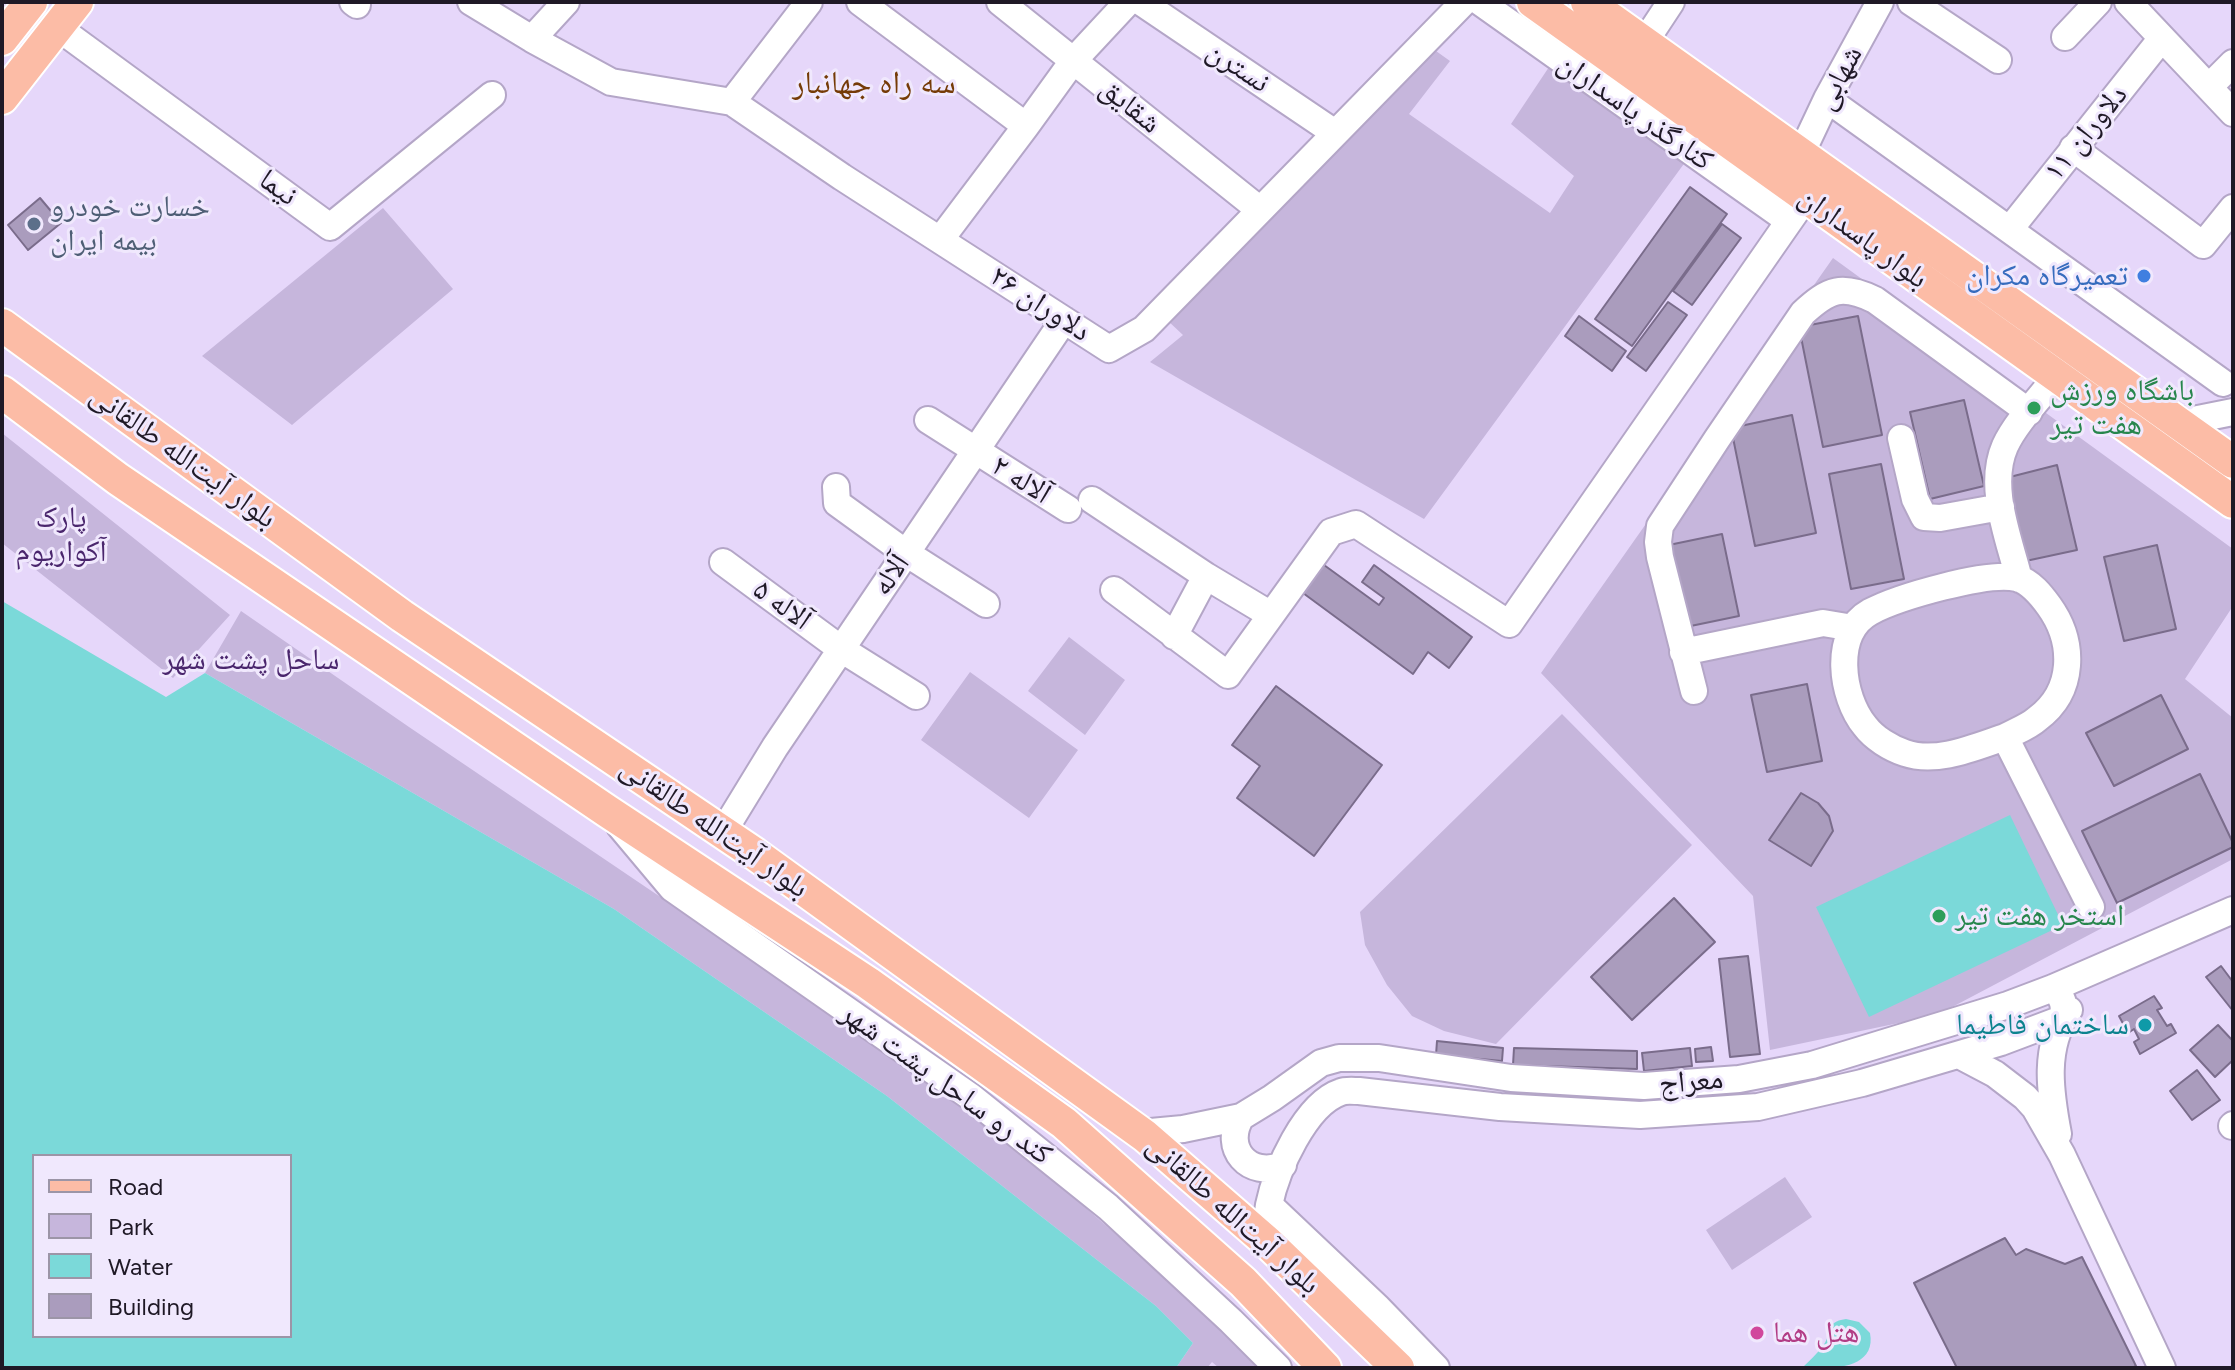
<!DOCTYPE html>
<html>
<head>
<meta charset="utf-8">
<style>
  body { margin:0 }
  #map { position:relative; width:2235px; height:1370px; overflow:hidden; background:#e6d7fa; font-family:Figtree,sans-serif }
  canvas { display:block }
  .frame { position:absolute; inset:0; border:4px solid #1f1926; pointer-events:none }
  .legend { position:absolute; left:32px; top:1154px; width:260px; height:184px; box-sizing:border-box; background:#f0e8fd; border:2px solid #9c95a7; margin:0; padding:10px 14px; list-style:none; font-size:24px; color:#1f1926 }
  .legend li { display:flex; align-items:center; gap:16px; height:40px }
  .legend b { width:40px; border:2px solid #9c95a7 }
</style>
</head>
<body>
<div id="map">
<canvas width="2235" height="1370"></canvas>
<div class="frame"></div>
<ul class="legend">
<li><b style="height:10px;background:#fcbca6"></b>Road</li>
<li><b style="height:22px;background:#c6b6dc"></b>Park</li>
<li><b style="height:22px;background:#7bd9d9"></b>Water</li>
<li><b style="height:22px;background:#aa9cbd"></b>Building</li>
</ul>
</div>
<script>
const context = document.querySelector('canvas').getContext('2d');
context.lineJoin = 'round';
function paint(path, color) { context.fillStyle = color; context.fill(path, 'evenodd'); }
function stroke(path, color, width, dash) { context.strokeStyle = color; context.lineWidth = width; context.lineCap = dash ? 'butt' : 'round'; context.setLineDash(dash || []); context.stroke(path); }
function label(font, color, halo, rows, align = 'center') {
  context.font = font + ' Figtree,"Noto Naskh Arabic",sans-serif'; context.lineWidth = 6; context.setLineDash([]); context.textBaseline = 'middle'; context.strokeStyle = halo; context.fillStyle = color; for (const [text, x, y, turn = 0] of rows) {
    context.save(); context.translate(x, y); context.rotate((+turn || 0) * Math.PI / 180); context.textAlign = isNaN(turn) ? turn : align; if (halo) context.strokeText(text, 0, 0); context.fillText(text, 0, 0); context.restore();
  }
}
paint(new Path2D(`
  M1436,51L1450,61L1409,114L1550,213L1574,176L1511,124L1557,55L1686,161L1424,519L1150,362L1183,335L1167,320Z
  M383,208L453,289L292,425L202,356Z
  M1833,258L2233,549V606L2185,679L2233,718V859L1937,1015L1770,1050L1753,896L1541,673Z
  M2,433L230,615L173,678L2,543Z
  M241,611L409,727L869,1038L1015,1146L1223,1328L1261,1368H1219L1212,1362L1207,1368H1176L1193,1343L1156,1306L887,1096L614,909L205,673Z
  M1069,637L1125,680L1085,735L1028,691Z
  M970,672L1078,750L1029,818L921,740Z
  M1562,714L1692,845L1496,1044L1444,1031L1412,1016L1387,985L1365,945L1360,912Z
  M1785,1177L1812,1217L1732,1270L1706,1230Z`), '#c6b6dc');
paint(new Path2D(`
  M2,601L166,697L205,673L614,909L887,1096L1156,1306L1193,1343L1176,1368H2ZM34,1156H290V1336H34Z
  M2010,815L2063,925L1869,1017L1816,907Z
  M1846,1319L1859,1322L1870,1333C1877,1370 1828,1370 1803,1367C1810,1360 1817,1354 1822,1347C1833,1335 1823,1322 1846,1319Z`), '#7bd9d9');
const building = new Path2D(`
  M1690,187L1727,214L1632,346L1595,319Z
  M40,198L61,223L28,250L8,225Z
  M1722,224L1741,238L1692,305L1673,291Z
  M1668,302L1687,315L1646,371L1627,357Z
  M1579,316L1626,351L1612,371L1565,336Z
  M1858,316L1882,435L1823,447L1799,327Z
  M1964,400L1984,486L1930,499L1910,412Z
  M1792,415L1816,533L1755,546L1731,428Z
  M1881,464L1904,579L1851,589L1829,474Z
  M2057,465L2077,550L2021,562L2002,479Z
  M1722,534L1739,616L1681,628L1664,546Z
  M2157,545L2176,629L2124,641L2104,557Z
  M1324,565L1379,605L1384,598L1362,582L1374,565L1472,637L1449,668L1428,652L1413,674L1303,593Z
  M1807,684L1822,761L1767,772L1751,695Z
  M1276,686L1382,765L1314,856L1237,798L1260,766L1232,745Z
  M2161,695L2188,749L2114,786L2086,733Z
  M2200,774L2233,843V847L2117,903L2082,831Z
  M1801,793L1818,803L1829,816L1833,831L1811,866L1769,840Z
  M1674,898L1715,942L1632,1020L1591,977Z
  M1748,956L1760,1054L1730,1057L1719,959Z
  M2221,966L2233,982V1011L2206,977Z
  M2154,996L2162,1008L2157,1010L2167,1026L2171,1024L2176,1033L2140,1054L2134,1042L2139,1039L2134,1029L2128,1033L2119,1016Z
  M2218,1025L2233,1041V1060L2215,1077L2190,1050Z
  M1437,1041L1503,1048L1502,1061L1436,1055Z
  M1711,1047L1713,1061L1696,1062L1695,1049Z
  M1514,1048L1637,1051V1069L1513,1065Z
  M1690,1048L1692,1066L1644,1071L1642,1053Z
  M2197,1070L2220,1100L2192,1120L2170,1091Z
  M2005,1238L2016,1255L2026,1249L2065,1264L2082,1257L2136,1366L2132,1368H1957L1914,1283Z`);
paint(building, '#aa9cbd');
stroke(building, '#7a6c8b', 2);
const minor = new Path2D(`
  M353,2L357,5
  M471,2L532,39L611,82L732,102L842,177L1109,349L1144,329L1464,2
  M860,2L1026,126L940,240
  M1000,2L1260,210
  M1141,2L1335,133
  M1480,2L1789,221
  M1911,2L1998,60
  M2128,2L2233,113
  M57,27L330,227L492,95
  M2065,37L2098,2
  M532,39L566,2
  M1644,43L1671,2
  M2209,87L2233,63
  M1827,99L2223,383
  M732,102L809,2
  M1026,126L1073,61L1128,2
  M2073,148L2203,245L2233,208
  M1801,154L1827,99L1880,2
  M2010,229L2162,38
  M928,420L1068,509
  M2175,420H2193L2233,412
  M1901,438L1915,499L1924,517L1940,518L2001,507
  M836,487L837,503L906,553L986,604
  M1092,500L1206,576L1271,615
  M723,562L841,649L916,696
  M2019,579C2009,538 1987,487 2005,446C2016,422 2041,397 2057,376
  M1114,590L1228,675L1331,532L1356,524L1509,624L1806,197
  M1174,636L1206,576
  M1683,652L1823,623L1853,628
  M1694,691L1660,557L1658,542L1660,526L1717,439L1803,313C1829,289 1842,284 1875,300L2029,412
  M2005,737C1975,747 1937,764 1905,753C1890,748 1874,738 1865,726C1841,697 1832,633 1870,612C1898,597 1988,571 2017,578C2031,582 2041,595 2049,606C2075,642 2075,691 2037,719C2028,727 2016,731 2005,737L2091,907
  M620,826L672,888L971,1097L1108,1207L1231,1321L1278,1368
  M723,832L775,747L1064,320
  M1959,1055L1995,1074L2025,1097L2035,1108L2062,1155L2162,1368
  M1241,1117C1222,1148 1249,1179 1283,1165
  M2232,1126L2233,1125
  M1140,1133L1183,1129L1241,1117L1272,1098L1321,1063L1339,1058H1379L1511,1078L1644,1086L1739,1079L1812,1065L2008,1005L2053,988L2233,910
  M2058,1134C2050,1092 2043,1047 2069,1010
  M1269,1205L1378,1308L1436,1368
  M1267,1242C1268,1230 1267,1217 1269,1205C1276,1171 1305,1104 1341,1092C1346,1090 1354,1091 1359,1091L1500,1107L1640,1115L1758,1107L1862,1083L2001,1042L2062,1019C2066,1006 2063,997 2053,988`);
const major = new Path2D(`
  M1533,2L2233,502
  M1587,2L2233,462
  M2,39L31,2
  M2,98L77,2
  M2,325L402,616L755,854L1145,1136L1267,1242L1398,1368
  M2,392L118,479L607,811L868,983L1064,1123L1243,1282L1325,1368`);
stroke(minor, '#b4a6c7', 30);
stroke(major, '#fff', 36);
stroke(minor, '#fff', 26);
stroke(major, '#fcbca6', 32);
for (const [x, y, r, color] of [
  [34,224,8,"#5c6f8a"],
  [2144,276,8,"#3f7fe0"],
  [2034,408,8,"#2e9e5b"],
  [1939,916,8,"#2e9e5b"],
  [2145,1025,8,"#0f9aa8"],
  [1757,1333,8,"#d1479c"]
]) { const dot = new Path2D(); dot.arc(x, y, r, 0, 2 * Math.PI); context.fillStyle = color; context.fill(dot); stroke(dot, '#f0e8fd', 3); }
label('30px', '#1f1926', '#f0e8fd', [
  ["نسترن",1238,67,34],
  ["شهابی",1839,78,-62],
  ["شقایق",1130,106,39],
  ["کنارگذر پاسداران",1635,112,35],
  ["دلاوران ۱۱",2086,133,-51],
  ["نیما",278,188,36],
  ["بلوار پاسداران",1863,238,36],
  ["دلاوران ۲۶",1040,304,33],
  ["بلوار آیت‌الله طالقانی",183,457,36],
  ["آلاله ۲",1021,480,32],
  ["آلاله",891,575,-56],
  ["آلاله ۵",782,605,36],
  ["بلوار آیت‌الله طالقانی",714,828,35],
  ["معراج",1691,1082,-5],
  ["کند رو ساحل پشت شهر",946,1084,36],
  ["بلوار آیت‌الله طالقانی",1233,1215,42]
]);
label('30px', '#4e5e75', '#f0e8fd', [
  ["خسارت خودرو",50,207],
  ["بیمه ایران",50,241]
], 'left');
label('30px', '#366cbe', '#f0e8fd', [
  ["تعمیرگاه مکران",2128,276]
], 'right');
label('30px', '#27864d', '#f0e8fd', [
  ["باشگاه ورزش",2050,391],
  ["هفت تیر",2050,425],
  ["استخر هفت تیر",1955,916]
], 'left');
label('30px', '#4a266d', '#f0e8fd', [
  ["پارک",61,518],
  ["آکواریوم",61,552],
  ["ساحل پشت شهر",251,660]
]);
label('30px', '#0d838f', '#f0e8fd', [
  ["ساختمان فاطیما",2129,1025]
], 'right');
label('30px', '#b23c85', '#f0e8fd', [
  ["هتل هما",1773,1333]
], 'left');
label('32px', '#753b07', '#f0e8fd', [
  ["سه راه جهانبار",874,84]
]);
</script>
</body>
</html>
